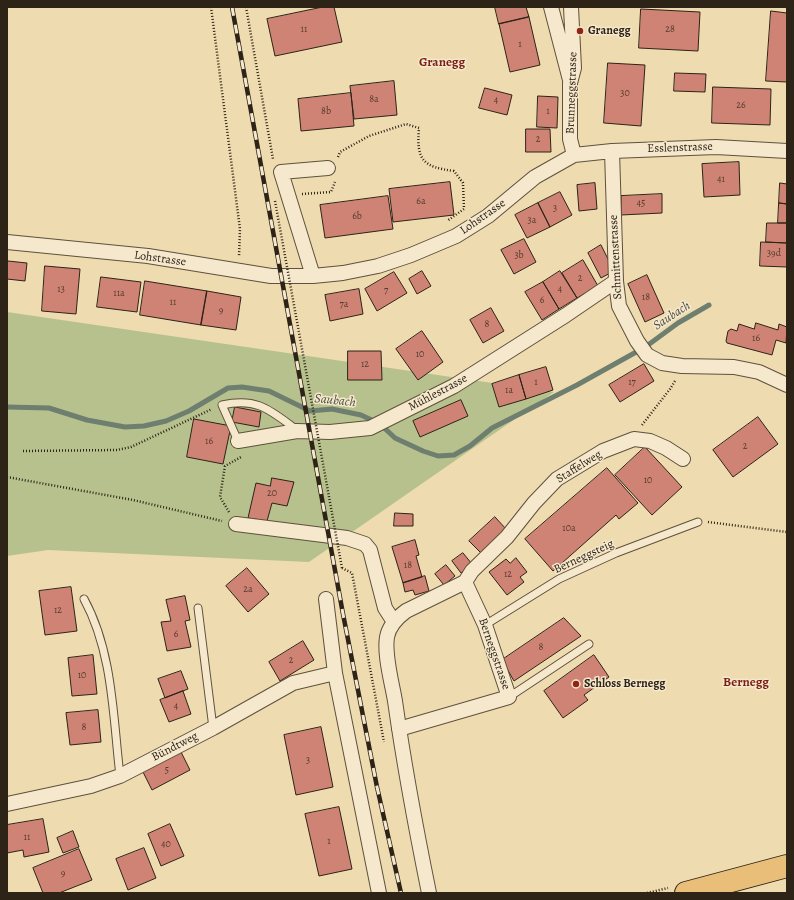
<!DOCTYPE html>
<html>
<head>
<meta charset="utf-8">
<style>
  body { margin:0 }
  #map { position:relative; width:794px; height:900px; overflow:hidden; background:#efdbb0; font-family:Alegreya,serif }
  canvas { display:block }
  .frame { position:absolute; inset:0; border:8px solid #2d2317; pointer-events:none }
</style>
</head>
<body>
<div id="map">
<canvas width="794" height="900"></canvas>
<div class="frame"></div>
</div>
<script>
const context = document.querySelector('canvas').getContext('2d');
context.lineJoin = 'round';
function paint(path, color) { context.fillStyle = color; context.fill(path, 'evenodd'); }
function stroke(path, color, width, dash) { context.strokeStyle = color; context.lineWidth = width; context.lineCap = dash ? 'butt' : 'round'; context.setLineDash(dash || []); context.stroke(path); }
function label(font, color, halo, rows, align = 'center') {
  context.font = font + ' Alegreya,serif'; context.lineWidth = 3; context.setLineDash([]); context.textBaseline = 'middle'; context.strokeStyle = halo; context.fillStyle = color; for (const [text, x, y, turn = 0] of rows) {
    context.save(); context.translate(x, y); context.rotate((+turn || 0) * Math.PI / 180); context.textAlign = isNaN(turn) ? turn : align; if (halo) context.strokeText(text, 0, 0); context.fillText(text, 0, 0); context.restore();
  }
}
paint(new Path2D(`
  M7,312L554,392L309,562L48,550L7,556Z`), '#b7c18d');
stroke(new Path2D(`
  M648,345L678,323L709,305
  M7,407L49,408L87,420L125,427L144,426L166,421L189,411L228,388L242,387L269,391L310,411L332,409L361,415L380,424L395,438L423,451L438,456L454,455L470,446L492,428L577,385L638,351`), '#6e7e6f', 5);
const building = new Path2D(`
  M323,7H334L342,42L275,56L267,19Z
  M495,7H526L529,17L499,24Z
  M641,9L700,12L698,51L639,48Z
  M771,11L787,13V82L766,81Z
  M529,17L540,65L510,72L499,24Z
  M608,63L645,65L641,126L604,123Z
  M675,73L706,74L705,92L674,91Z
  M394,81L397,115L354,119L350,86Z
  M713,87L771,89L770,125L712,123Z
  M485,88L512,95L507,115L479,108Z
  M351,93L354,126L301,131L298,99Z
  M538,96L558,97L557,128L537,127Z
  M526,129H550L551,152H526Z
  M739,162L740,195L704,197L702,164Z
  M450,182L454,215L393,222L389,189Z
  M595,183L597,209L579,211L577,185Z
  M780,183L787,184V204L779,203Z
  M560,192L572,215L550,227L538,203Z
  M662,194V213L621,215V196Z
  M388,196L393,229L325,238L320,205Z
  M538,203L550,227L527,238L515,215Z
  M779,203L787,204V223H778Z
  M767,223H787V243L766,242Z
  M524,239L536,262L514,274L501,250Z
  M761,242L787,243V267L760,266Z
  M601,245L614,271L601,278L588,253Z
  M583,260L598,286L577,298L562,273Z
  M8,261L27,263L25,281L7,279Z
  M45,266L80,269L76,314L42,311Z
  M422,271L431,286L417,294L409,279Z
  M560,271L577,298L559,309L543,282Z
  M394,272L407,293L377,311L365,289Z
  M647,275L664,313L645,322L628,284Z
  M101,277L141,282L137,312L97,307Z
  M145,281L207,291L201,325L140,315Z
  M543,282L559,309L542,320L525,292Z
  M359,289L363,314L330,321L325,295Z
  M207,291L241,297L236,330L201,325Z
  M491,308L504,331L483,343L470,320Z
  M756,323L778,330L779,324L787,327L786,343L776,340L772,355L727,343L726,341L728,331L731,329L737,331L739,324L754,329Z
  M422,331L443,362L418,380L396,349Z
  M348,351H381L382,380H348Z
  M644,364L654,381L620,402L609,385Z
  M546,367L553,390L526,399L519,375Z
  M519,375L526,399L499,407L492,384Z
  M461,400L468,416L420,437L413,421Z
  M235,407L261,412L259,427L232,422Z
  M758,417L778,444L733,477L713,450Z
  M194,419L231,426L223,464L187,457Z
  M645,447L682,487L652,515L615,475Z
  M607,468L638,503L619,519L616,515L553,571L525,539Z
  M272,478L294,482L287,506L272,503L267,521L248,518L256,483L270,486Z
  M395,513L413,514V526H394Z
  M495,517L506,529L481,553L469,541Z
  M415,540L419,555L416,556L422,577L403,583L392,547Z
  M463,553L472,564L461,573L452,561Z
  M516,558L527,572L520,577L524,582L507,595L489,572L506,559L510,563Z
  M446,565L455,576L444,585L435,574Z
  M247,568L269,594L248,612L226,586Z
  M425,576L429,591L415,595L413,590L405,592L403,583Z
  M71,587L77,631L45,635L39,591Z
  M185,596L190,620L185,621L191,647L167,651L161,622L171,621L166,600Z
  M564,618L581,636L514,681L502,660Z
  M303,641L314,660L280,681L269,662Z
  M93,655L97,694L72,696L68,658Z
  M594,655L609,677L584,695L588,700L563,718L544,691Z
  M181,671L188,689L165,698L158,679Z
  M183,691L191,714L169,722L160,700Z
  M98,710L101,742L70,745L66,713Z
  M321,727L333,787L296,795L284,735Z
  M181,752L190,770L152,790L143,772Z
  M339,807L352,869L319,876L305,814Z
  M43,819L49,852L24,857L23,850L7,853V825Z
  M170,824L184,856L161,866L148,834Z
  M73,831L79,847L63,853L57,838Z
  M144,848L156,878L128,890L116,859Z
  M79,849L92,880L59,893H43L33,868Z`);
paint(building, '#ce8374');
stroke(building, '#2d2317', 1);
const service = new Path2D(`
  M238,441L222,405C257,397 270,410 297,430
  M84,599C113,652 113,717 120,776
  M198,608L213,728
  M485,625L559,579L616,553L698,522
  M509,697L589,644`);
const minor = new Path2D(`
  M551,7L570,80
  M571,7L574,68L570,83V139L574,155
  M612,151L616,281L619,306L637,341L647,355L662,363L682,366L734,367L759,372L787,385
  M7,242L148,256L271,276H313L343,273L378,266L411,255L456,236L488,216L535,177L574,155L612,151L716,147L787,151
  M313,276L281,172L328,168
  M238,441L297,431L330,432L370,428L454,386L566,315L616,281
  M236,524L347,538L365,544L370,550L385,608L394,622
  M326,599L335,673
  M399,729L509,697L485,625L465,582
  M7,804L91,786L120,776L213,728L293,683L335,673L379,893
  M429,893C416,829 404,765 395,701C392,683 384,655 387,637C389,626 398,617 406,611L465,582L472,571L507,537L534,503L557,479L603,451L634,439L650,441L666,448L683,459`);
const primary = new Path2D(`
  M686,893L787,866`);
stroke(service, '#5e513d', 9);
stroke(minor, '#5e513d', 16);
stroke(primary, '#2d2317', 24);
stroke(new Path2D(`
  M211,7L240,229L239,257
  M246,7L273,159
  M338,157L340,152L369,136L406,124L419,128C416,160 423,167 454,171L463,183L464,209L447,221
  M302,194L331,192L335,182
  M642,425L670,389L675,381
  M23,451L117,450L131,447L212,409
  M7,477L133,500L222,521
  M229,512L220,497L225,466L241,457
  M708,522L787,532
  M342,568L352,573L384,742
  M647,893L668,888`), '#2d2317', 2.5, [1, 2]);
stroke(service, '#f5e8cc', 7);
stroke(minor, '#f5e8cc', 14);
stroke(primary, '#e8be78', 22);
const rail = new Path2D(`
  M232,7L343,614L377,787L401,893`);
stroke(rail, '#2d2317', 4.5);
stroke(rail, '#f5e8cc', 3, [9]);
stroke(new Path2D(`
  M275,201L342,568`), '#2d2317', 2.5, [1, 2]);
for (const [x, y, r, color] of [
  [580,31,4,"#8f2418"],
  [576,684,4,"#8f2418"]
]) { const dot = new Path2D(); dot.arc(x, y, r, 0, 2 * Math.PI); context.fillStyle = color; context.fill(dot); stroke(dot, '#f5e8cc', 1.5); }
label('10px', '#553b2e', null, [
  ["11",304,30],
  ["28",670,30],
  ["1",520,45],
  ["30",625,94],
  ["8a",374,100],
  ["4",496,101],
  ["26",741,106],
  ["8b",326,112],
  ["1",548,112],
  ["2",538,140],
  ["41",721,180],
  ["6a",421,202],
  ["45",641,204],
  ["3",555,209],
  ["6b",357,217],
  ["3a",532,221],
  ["39d",774,254],
  ["3b",519,256],
  ["2",580,279],
  ["13",61,290],
  ["4",560,290],
  ["7",386,291],
  ["11a",119,294],
  ["18",646,298],
  ["6",542,301],
  ["11",173,303],
  ["7a",344,305],
  ["9",221,311],
  ["8",487,325],
  ["16",756,339],
  ["10",420,355],
  ["12",365,365],
  ["1",536,383],
  ["17",632,383],
  ["1a",509,391],
  ["16",209,442],
  ["2",745,447],
  ["10",648,481],
  ["20",272,494],
  ["10a",569,529],
  ["18",408,566],
  ["12",508,575],
  ["2a",248,590],
  ["12",58,611],
  ["6",176,635],
  ["8",541,648],
  ["2",291,661],
  ["10",82,676],
  ["4",176,707],
  ["8",84,728],
  ["3",308,761],
  ["5",167,771],
  ["11",27,838],
  ["1",329,842],
  ["40",166,845],
  ["9",63,874]
]);
label('bold 12px', '#2d2317', '#f5e8cc', [
  ["Granegg",588,31],
  ["Schloss Bernegg",584,684]
], 'left');
label('12px', '#2d2317', '#f5e8cc', [
  ["Brunneggstrasse",572,93,-88],
  ["Esslenstrasse",680,148,-2],
  ["Lohstrasse",483,217,-35],
  ["Schmittenstrasse",616,257,-93],
  ["Lohstrasse",160,259,8],
  ["Mühlestrasse",438,393,-28],
  ["Staffelweg",579,467,-32],
  ["Berneggsteig",584,557,-25],
  ["Berneggstrasse",494,654,71],
  ["Bündtweg",175,747,-27]
]);
label('bold 13px', '#7a1f14', '#f5e8cc', [
  ["Granegg",442,63],
  ["Bernegg",746,683]
]);
label('italic 13px', '#4e5143', '#f5e8cc', [
  ["Saubach",672,316,-33],
  ["Saubach",335,401,6]
]);
</script>
</body>
</html>
